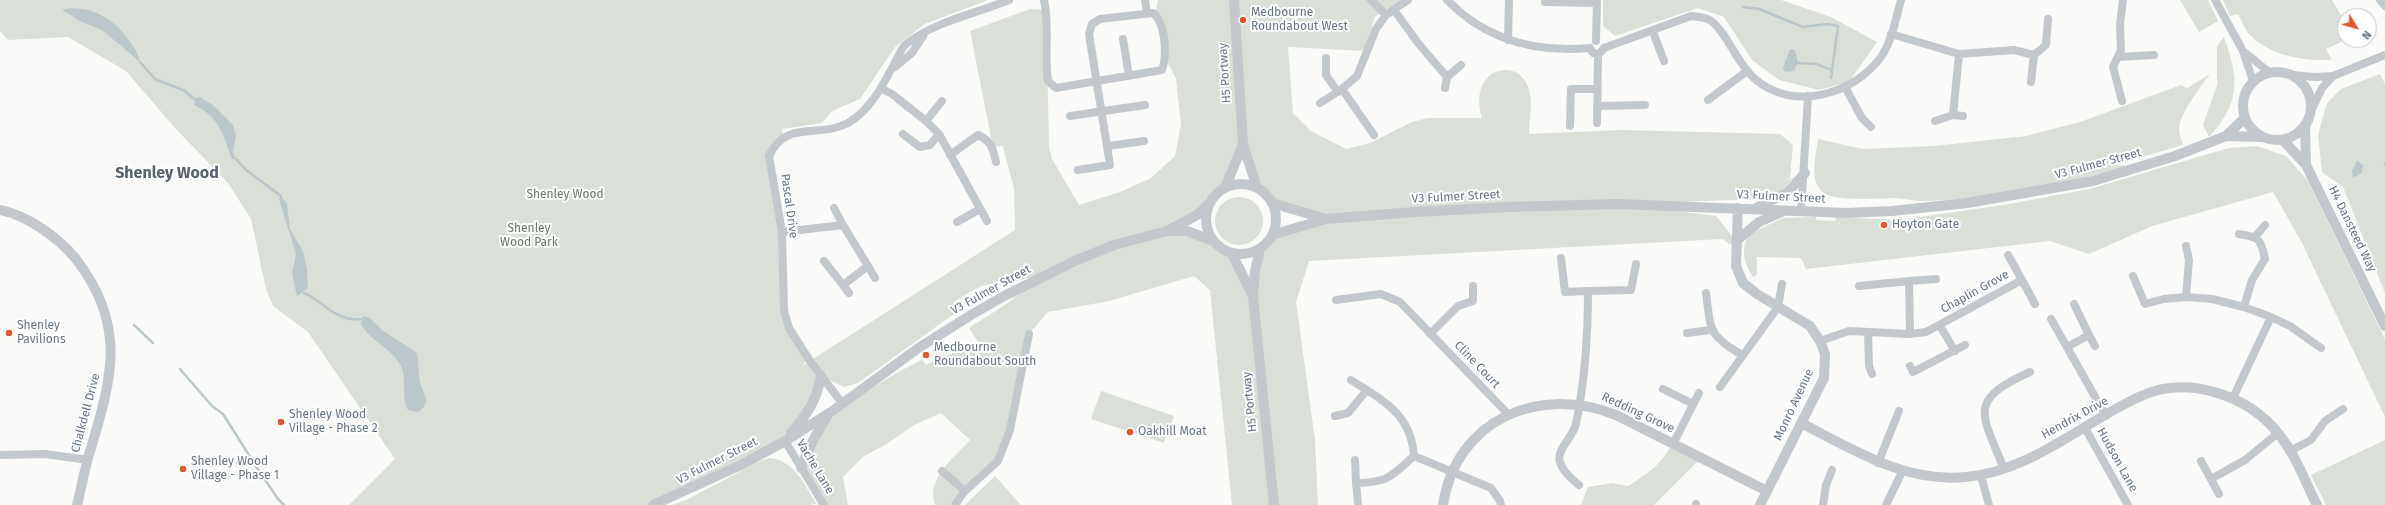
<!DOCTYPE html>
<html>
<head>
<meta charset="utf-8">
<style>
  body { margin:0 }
  #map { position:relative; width:2385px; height:505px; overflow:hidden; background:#fafaf8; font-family:"Fira Sans",sans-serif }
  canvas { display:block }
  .north { position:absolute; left:2337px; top:8px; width:40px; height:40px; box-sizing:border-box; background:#fff; border:1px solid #c1c8cd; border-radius:50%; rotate:127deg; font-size:11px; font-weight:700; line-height:16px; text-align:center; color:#657683 }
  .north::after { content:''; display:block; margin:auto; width:14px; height:18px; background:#e4572e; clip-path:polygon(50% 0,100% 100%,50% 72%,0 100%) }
</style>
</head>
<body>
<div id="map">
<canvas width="2385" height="505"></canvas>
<div class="north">N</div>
</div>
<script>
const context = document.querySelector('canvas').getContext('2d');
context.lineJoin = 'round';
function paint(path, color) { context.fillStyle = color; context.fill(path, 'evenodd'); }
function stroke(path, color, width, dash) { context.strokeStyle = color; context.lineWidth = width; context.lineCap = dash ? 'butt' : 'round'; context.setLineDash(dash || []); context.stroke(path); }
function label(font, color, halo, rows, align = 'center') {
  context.font = font + ' "Fira Sans",sans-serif'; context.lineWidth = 4; context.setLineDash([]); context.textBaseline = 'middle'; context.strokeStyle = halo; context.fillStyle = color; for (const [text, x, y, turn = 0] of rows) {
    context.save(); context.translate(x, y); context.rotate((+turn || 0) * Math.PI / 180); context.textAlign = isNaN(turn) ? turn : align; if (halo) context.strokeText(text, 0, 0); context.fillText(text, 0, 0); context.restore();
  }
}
paint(new Path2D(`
  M0,0H988L925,24L895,47L860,99L832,111L822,123L782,129L784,136L769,156L782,232L784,311L808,358L802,366L1015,230L1014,189L1003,146L993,147L970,31L1030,9L1046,10L1049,146L1052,159L1079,205L1120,192L1151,178L1175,156L1181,124L1176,79L1166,59L1155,14L1158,0H1405L1375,16L1365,51L1288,47L1293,113L1311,131L1346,149L1370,143L1412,122L1428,118H1482C1466,65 1524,54 1530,94C1532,107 1529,121 1529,134L1622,130L1780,134L1793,145L1790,178L1783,181L1793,178L1782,191L1758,199L1622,204L1716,216L1736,241V248L1722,239L1309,261L1296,302L1315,440L1318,505H1232L1210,290L1194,276L1109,301L1048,312L1029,334L1010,430L998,461L955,505H935C926,478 954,458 970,440L941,413L914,425L885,445L864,456L843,477L848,505H824L801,468C805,459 808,448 813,440C833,409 890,375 922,360L926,365L978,342L969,328L1008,303L1036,280L1026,278L1003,286C985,279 969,293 954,302L958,311L858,383L844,387L821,376L818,394L785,441L653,505H349L395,459L308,332L273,306L266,289L251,219L228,183L175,128L126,71L68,37L8,40L0,31ZM1243,145L1257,188L1272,203L1325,220L1272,235L1260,249L1253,294L1232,254L1223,250L1213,241L1168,231L1209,203L1216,195L1225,188Z
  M1603,0H1781L1831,17L1877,42L1849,82L1819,90L1779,80L1752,60L1724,17L1698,8L1615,36L1603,26Z
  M2180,0H2208L2218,21L2199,32Z
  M2223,0H2332L2345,22L2346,40L2326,49L2332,60C2303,61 2271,56 2250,35C2245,30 2241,20 2238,14L2230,16Z
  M2224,37C2239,79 2241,102 2209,137L2203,125L2217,85V46Z
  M2210,74C2201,87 2179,113 2179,130C2180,135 2182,141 2183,145L2114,165L2127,166C2061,186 1989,200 1920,201C1912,201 1904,198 1896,198C1881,198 1836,202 1824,193C1808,181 1816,157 1818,139L1863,149L1934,146L2026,136L2080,122L2181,85L2187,88L2184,90Z
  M2380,74L2385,84V293L2343,187L2322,172L2318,135L2327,103L2341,89Z
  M2257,146L2286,156L2308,181L2385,339V417L2301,241L2273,192L2152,226L2089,254L2050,241L1806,269L1801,258L1757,257V275L1753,277C1743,261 1741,251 1749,234L1783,218L1816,217V220L1836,221L1835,217L1899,220L2004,205L2089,189L2229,148Z
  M1215 221a24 24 0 1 1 48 0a24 24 0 1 1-48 0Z
  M1101,391L1174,416L1164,443L1091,419Z
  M2385,440V505H2326L2311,475Z
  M1670,447L1700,459L1654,505H1581L1588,487L1612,483L1628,486C1644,476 1662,464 1670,447Z
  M770,458C796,461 804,485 817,505L812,503V505H672L686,500L762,460Z
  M995,476L1021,505H965Z`), '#dadfd7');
paint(new Path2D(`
  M71,8C82,9 92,10 101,15C117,23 136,45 140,62L102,30L80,21L62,10Z
  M1790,49L1795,50L1798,63L1794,71L1785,72L1783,68Z
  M200,97L214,106L233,125L236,136L233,152L236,159H232C222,134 221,118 194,105L196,98Z
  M2357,160L2363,165L2362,173L2353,178L2352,171Z
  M281,196L287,204L290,229L303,251L307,269L308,288L297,296L292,274L296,254L279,199Z
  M363,316L370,318L382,330L417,353C419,362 418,372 420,382C422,394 434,401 418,412L408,410C400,395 408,379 400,364C391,348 370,341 361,324Z`), '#bbc7cb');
stroke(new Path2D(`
  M1743,7L1759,9L1803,27L1827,24L1838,26L1831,78
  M140,62L155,79L185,91L195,100
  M1798,63L1816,64L1832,70
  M236,159L246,170L281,196
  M2385,163V165
  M304,293C323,301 337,323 361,319
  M134,325L153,343
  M180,369L212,406L223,414L252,460
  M253,462L278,499L284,505`), '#bbc7cb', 2.5);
stroke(new Path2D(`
  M1044,0C1050,26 1044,54 1048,81L1056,88L1162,70C1167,56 1166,23 1153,13L1100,19L1092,24L1089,34L1110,165L1078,170
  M1145,0L1147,13
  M1371,0L1386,15
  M1447,0C1486,40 1536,53 1590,48
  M2215,0L2243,51L2253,81
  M2380,0L2385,6
  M1545,2L1597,3
  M1394,10L1418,43L1447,77L1461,65
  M1653,32L1664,61
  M1891,34L1959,54L2014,50L2034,55L2046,45L2048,19
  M1123,39L1129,76
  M1508,40L1509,0
  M1596,41L1597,0
  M1590,48L1593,53L1599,54L1604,48L1691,16C1698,17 1706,17 1711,21C1726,31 1737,64 1755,79C1793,112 1853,95 1881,57C1892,41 1896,18 1901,0
  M2243,51L2269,72
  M2118,57L2154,55
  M1326,58V75L1338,92
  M895,67L912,53L923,36
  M2292,75L2315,77L2333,76L2385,55
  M2031,82L2034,55
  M1845,87L1862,118L1871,127
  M881,88L892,94L926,121L939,134L987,221
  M1445,88L1447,77
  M1342,89L1374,135
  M1708,100L1747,71
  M2122,101L2113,67L2121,50L2120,24L2123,0
  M1320,103L1342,89L1357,76L1376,29L1386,15L1408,0
  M1597,106L1645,105
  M2311,111L2322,88L2333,76
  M1953,115L1959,54
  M1070,116L1145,105
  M926,121L942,101
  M1935,121L1953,115L1963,116
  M1597,123L1598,54
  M1570,126L1571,89H1597
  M903,134L920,147L930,145L939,134
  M1108,146L1144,141
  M950,155L978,135C991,141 993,148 996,162
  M1801,212L1808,96
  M957,222L980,209
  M782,232L843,225L834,208
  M2239,234C2259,237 2261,239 2265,259L2252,280L2244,307L2271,317
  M2255,237L2265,225
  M2186,246L2189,260L2186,297L2212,299L2244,307
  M2008,255L2022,280
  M1561,258L1565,292L1588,291
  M824,261L843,285L868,266L843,225
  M868,266L875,278
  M2133,276L2145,304L2164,299L2186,297
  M843,285L849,293
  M1859,286L1909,281
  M1706,293C1711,331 1708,335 1742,355
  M1336,300L1381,294L1400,302L1508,414
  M2051,319L2106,416
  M1940,326L1955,351
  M1868,332L1869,366L1872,374
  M1687,333L1711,330
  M1430,334L1458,306L1473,301V286
  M1910,334L1909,281L1936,279
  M2089,335L2095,346
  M1820,341L1849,331L1910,334L1926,332L2022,280L2035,304
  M2067,347L2089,335L2074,304
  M1910,366L1913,372L1965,345
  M1351,380C1384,401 1411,414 1414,456
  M1720,387L1778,307L1782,284
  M1663,389L1693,404
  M2233,398L2271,317L2290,326L2321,348
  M842,403L810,361L789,328L784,311L782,232L769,156C786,119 818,139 848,123C869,111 882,87 893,66C897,60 900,50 905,45C935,21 975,14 1009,0
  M1335,416L1348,413L1367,390
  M2085,428L2128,505
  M785,441L824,505
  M1673,444L1699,393
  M2290,451L2311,440L2325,421L2343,409
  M0,455L45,454L88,460
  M1355,460L1356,483
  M2201,461L2219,494
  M1878,463L1899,411
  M2004,469C1983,415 1965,401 2030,372
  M942,471L965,491
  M1981,476L1989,505
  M2211,479L2245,460L2278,433
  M1579,485C1572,479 1562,471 1560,462C1556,450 1573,437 1576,424C1585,380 1588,336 1588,291L1631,290L1636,264
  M1358,503L1356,483C1390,482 1390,477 1414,456L1491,488L1500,501L1501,505
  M955,505L965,491L998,461L1010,430L1029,334
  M1696,505V504
  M1823,505L1826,485L1832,470
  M1886,505L1902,472`), '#c3c8cc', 8);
stroke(new Path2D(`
  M1234,0L1243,144L1257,188
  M2243 106a34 34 0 1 1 68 0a34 34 0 1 1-68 0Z
  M2305,125L2306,165
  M2226,136L2261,137
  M2283,140L2306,165L2385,326
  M1206 219a35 35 0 1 1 70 0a35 35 0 1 1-70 0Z
  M1225,188L1243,144
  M1272,203L1326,219
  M1738,208L1736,266L1743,283L1757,294L1810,326L1820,341L1825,354L1824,378L1760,505
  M1756,208L1787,193L1805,173
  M0,210C28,216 58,237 76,259C129,328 111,381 88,458C84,473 81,489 77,505
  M1169,230L1197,215L1209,204
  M1272,235L1326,219L1414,212L1508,207L1618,204L1846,213L1892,211L1967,203L2093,181L2175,156L2226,136L2245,118
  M1736,241L1759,222L1784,211
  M1260,249L1255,271L1253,296L1274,505
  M1232,254L1252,294
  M1801,423C1854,450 1905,483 1966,477C2032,471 2083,422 2141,396C2188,375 2247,395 2278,433C2295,454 2305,481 2317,505
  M791,433C808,413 816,402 821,376
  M801,468L813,440L828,415
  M653,505L743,464L785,441L831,412L917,349L971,315L1004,296L1077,260L1114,245L1167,231H1187L1213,241
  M1443,505C1456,419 1540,384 1616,415L1767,491`), '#c3c8cc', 10);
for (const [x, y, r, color] of [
  [1243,20,4,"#e4572e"],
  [1884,225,4,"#e4572e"],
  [9,333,4,"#e4572e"],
  [926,355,4,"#e4572e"],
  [281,422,4,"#e4572e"],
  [1130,432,4,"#e4572e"],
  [183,469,4,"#e4572e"]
]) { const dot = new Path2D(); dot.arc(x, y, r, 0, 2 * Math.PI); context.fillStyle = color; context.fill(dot); stroke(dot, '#fff', 1.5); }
label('12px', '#657683', '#fff', [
  ["Medbourne",1251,13],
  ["Roundabout West",1251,27],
  ["Hoyton Gate",1892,225],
  ["Shenley",17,326],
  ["Pavilions",17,340],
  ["Medbourne",934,348],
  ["Roundabout South",934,362],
  ["Shenley Wood",289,415],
  ["Village - Phase 2",289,429],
  ["Oakhill Moat",1138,432],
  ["Shenley Wood",191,462],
  ["Village - Phase 1",191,476]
], 'left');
label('12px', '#657683', '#fff', [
  ["H5 Portway",1225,73,-94],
  ["V3 Fulmer Street",2098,164,-15],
  ["V3 Fulmer Street",1456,197,-3],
  ["V3 Fulmer Street",1781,197,3],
  ["Pascal Drive",789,206,82],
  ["H4 Dansteed Way",2352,229,64],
  ["V3 Fulmer Street",991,290,-29],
  ["Chaplin Grove",1975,292,-29],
  ["Cline Court",1477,365,46],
  ["H5 Portway",1250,402,-96],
  ["Monro Avenue",1794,405,-65],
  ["Chalkdell Drive",86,413,-75],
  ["Redding Grove",1638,413,25],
  ["Hendrix Drive",2075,418,-29],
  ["Hudson Lane",2117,460,61],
  ["V3 Fulmer Street",717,461,-27],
  ["Vache Lane",815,467,59]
]);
label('12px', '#687a64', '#fff', [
  ["Shenley Wood",565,195],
  ["Shenley",529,229],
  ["Wood Park",529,243]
]);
label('bold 16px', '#57646e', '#fff', [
  ["Shenley Wood",167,174]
]);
</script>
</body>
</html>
